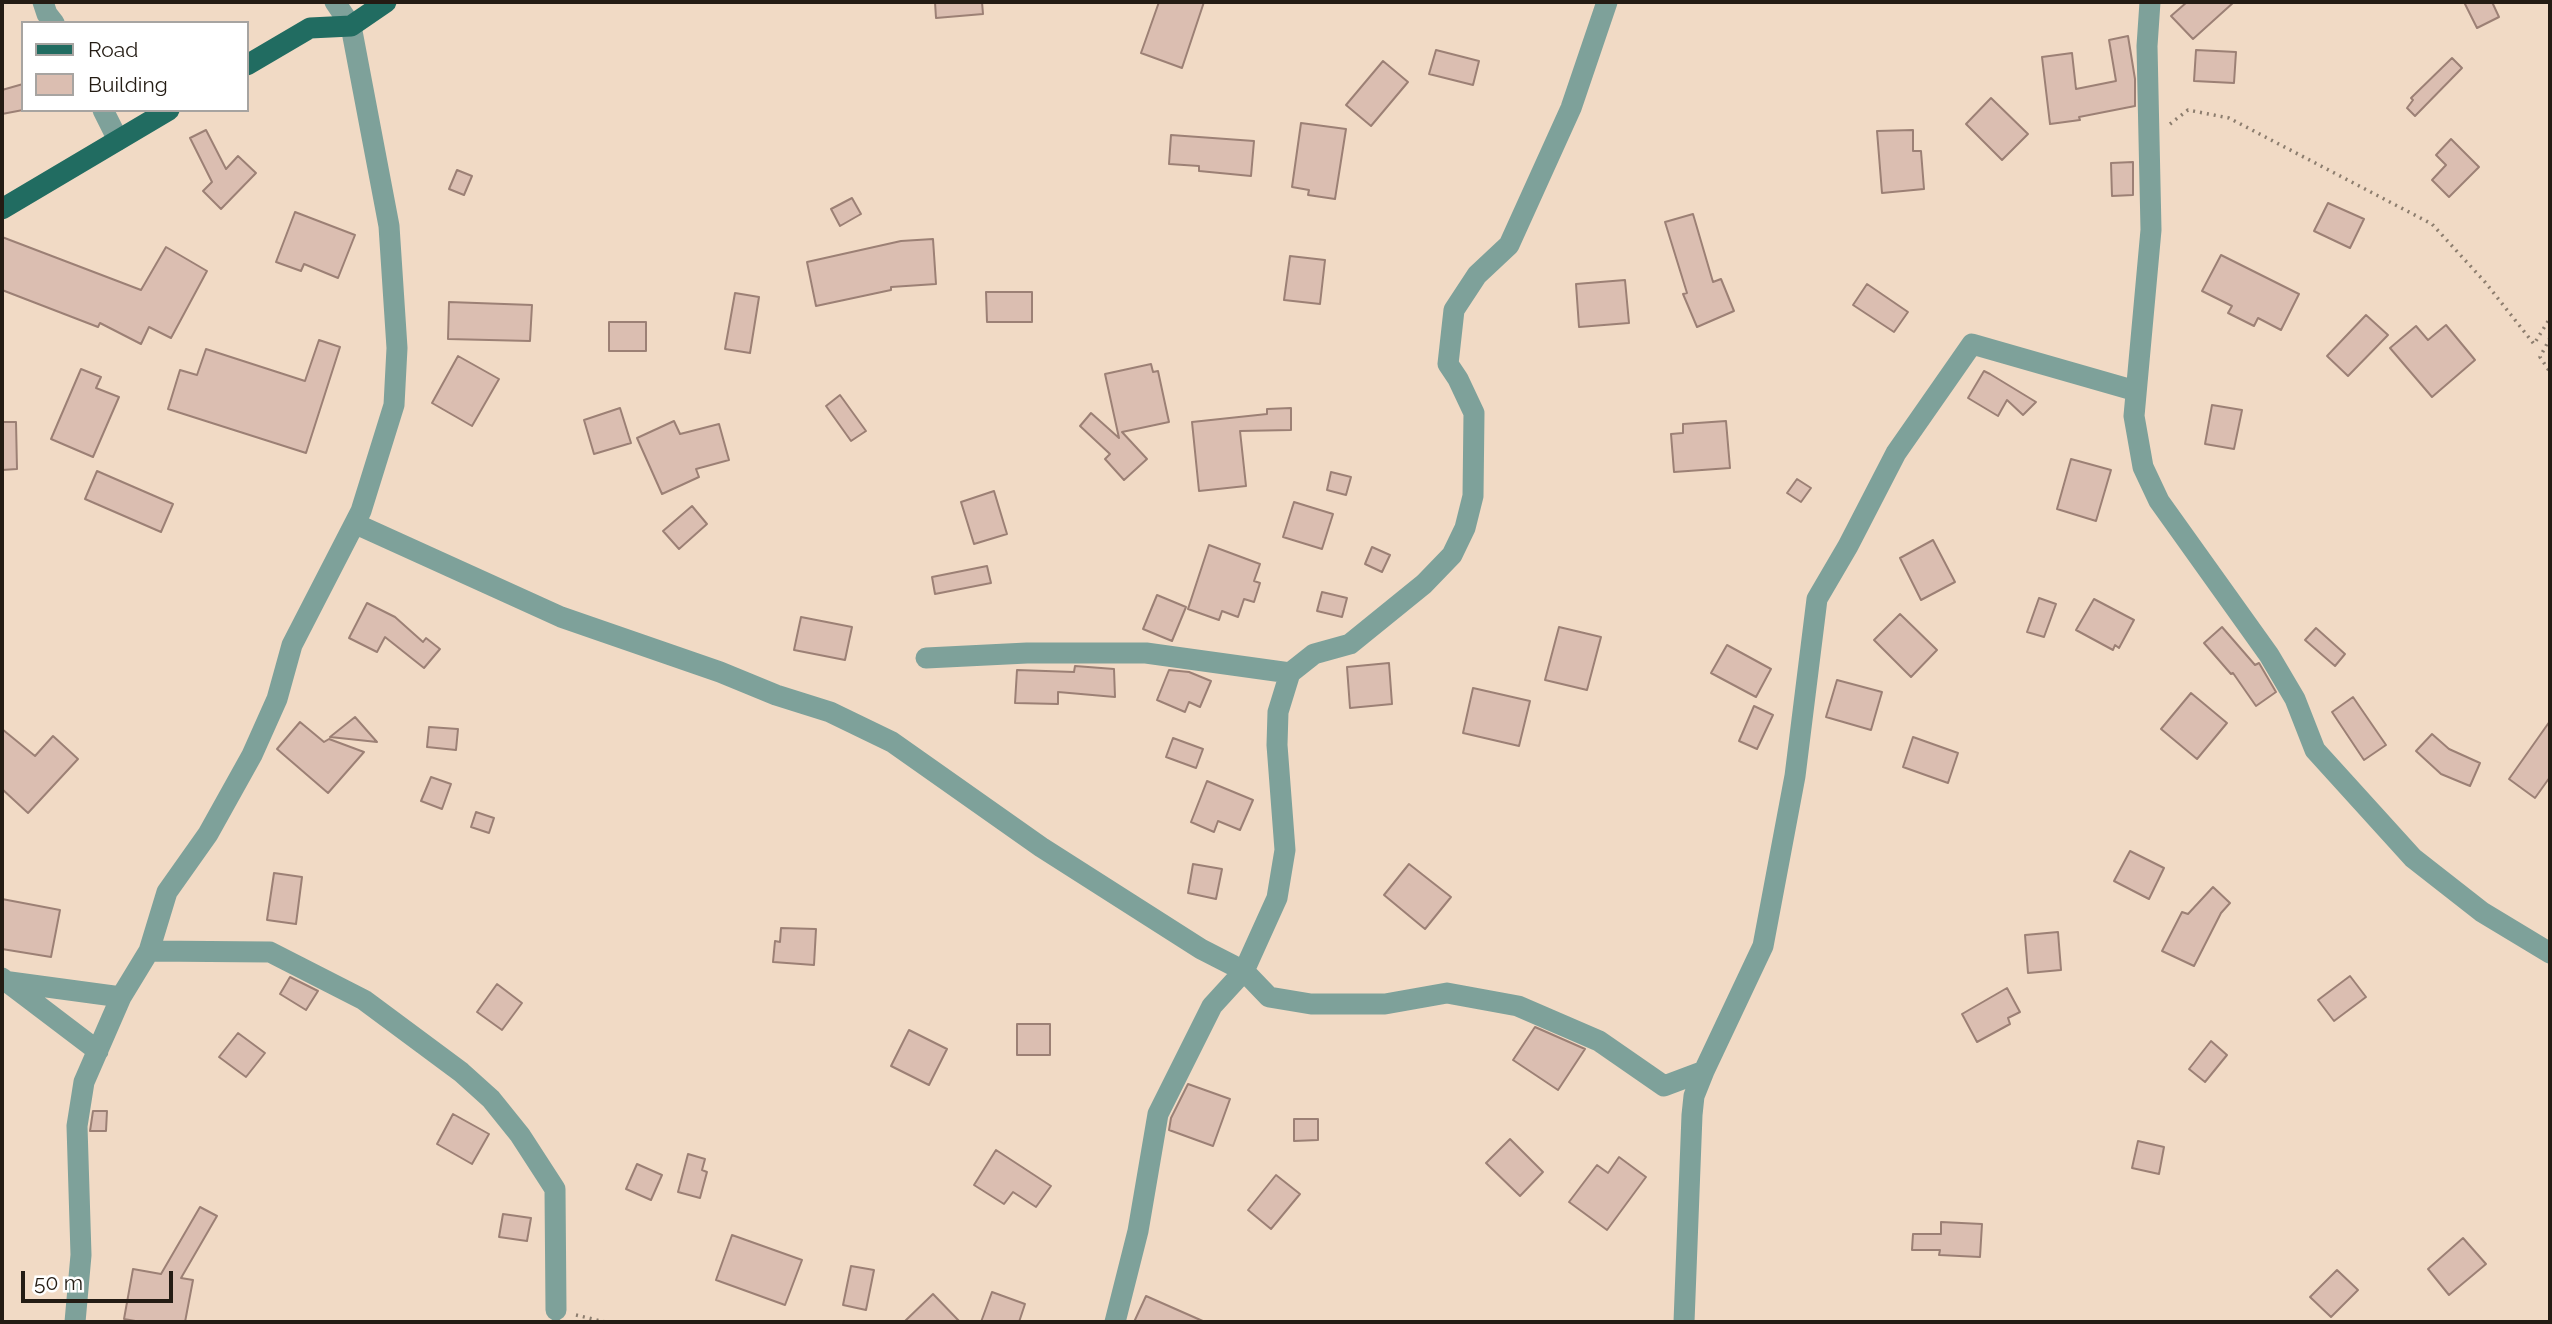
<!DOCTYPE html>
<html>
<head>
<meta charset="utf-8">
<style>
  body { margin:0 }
  #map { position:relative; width:2552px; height:1324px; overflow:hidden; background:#f1dac5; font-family:Raleway,sans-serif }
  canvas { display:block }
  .frame { position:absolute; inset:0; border:4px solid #241c14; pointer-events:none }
  .legend { position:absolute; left:21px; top:21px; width:228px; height:91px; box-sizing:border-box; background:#fff; border:2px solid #a7a4a1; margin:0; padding:9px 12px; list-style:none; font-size:21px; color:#241c14 }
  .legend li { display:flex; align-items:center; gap:14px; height:35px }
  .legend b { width:35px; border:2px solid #a7a4a1 }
  .scale { position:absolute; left:21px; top:1271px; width:152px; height:32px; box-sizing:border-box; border:4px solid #241c14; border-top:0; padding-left:9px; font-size:21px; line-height:24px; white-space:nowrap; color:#241c14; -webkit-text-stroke:5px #fff; paint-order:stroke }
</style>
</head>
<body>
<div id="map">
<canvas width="2552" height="1324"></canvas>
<div class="frame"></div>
<ul class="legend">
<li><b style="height:9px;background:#216c61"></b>Road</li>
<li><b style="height:19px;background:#dbbeb1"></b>Building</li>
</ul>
<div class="scale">50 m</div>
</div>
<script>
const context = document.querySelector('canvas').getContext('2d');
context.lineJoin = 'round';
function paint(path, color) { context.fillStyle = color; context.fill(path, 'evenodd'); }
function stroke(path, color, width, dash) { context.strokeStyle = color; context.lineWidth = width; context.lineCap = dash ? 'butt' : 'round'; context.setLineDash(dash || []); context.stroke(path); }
const building = new Path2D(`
  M935,2H982L983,14L936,18Z
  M1159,2H1204L1182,68L1141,53Z
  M2187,2H2234L2193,39L2171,16Z
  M2464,2H2492L2499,17L2477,28Z
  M2128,36L2135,79V106L2079,117L2080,120L2050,124L2042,57L2072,53L2076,89L2116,81L2109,40Z
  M1436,50L1479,61L1473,85L1429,74Z
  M2196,50L2236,52L2234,83L2194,81Z
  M2452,58L2462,68L2415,116L2407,108L2413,100L2411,98Z
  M1383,61L1408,82L1371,126L1346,105Z
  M23,84V110L2,114V90Z
  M1991,98L2028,134L2002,160L1966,124Z
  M1301,123L1346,129L1335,199L1308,195L1309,190L1292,187Z
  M206,130L226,169L238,156L256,173L221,209L203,191L212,182L190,138Z
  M1913,130V151H1921L1924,189L1882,193L1877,131Z
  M1171,135L1254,141L1251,176L1199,171V166L1169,164Z
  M2451,139L2479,167L2449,197L2432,180L2446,165L2436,155Z
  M2133,162V195L2112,196L2111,163Z
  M457,170L472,176L464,195L449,189Z
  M852,198L861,214L840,226L831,209Z
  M2328,203L2364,219L2350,248L2314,231Z
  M295,212L355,235L338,278L304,264L301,271L276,262Z
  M1693,214L1713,282L1721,279L1734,311L1697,327L1683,294L1687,293L1665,222Z
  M2,237L141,290L166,247L207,271L171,338L149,327L141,344L100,323L98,327L2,290Z
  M933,239L936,284L891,287V290L816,306L807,262L901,241Z
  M2221,255L2299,294L2281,330L2258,318L2254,326L2228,313L2232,306L2202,291Z
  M1290,256L1325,260L1320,304L1284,300Z
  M1625,280L1629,323L1579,327L1576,284Z
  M1867,284L1908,312L1894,332L1853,305Z
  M986,292H1032V322H987Z
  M735,293L759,297L750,353L725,349Z
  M449,302L532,305L530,341L448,339Z
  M2366,315L2388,335L2348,376L2327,356Z
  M609,322H646V351H609Z
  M2446,325L2475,360L2432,397L2390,348L2416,326L2428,340Z
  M319,340L340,347L306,453L168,409L180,370L197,375L206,349L305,381Z
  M458,356L499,379L472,426L432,403Z
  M1151,364L1153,372L1158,371L1169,422L1122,432L1147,459L1124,480L1105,459L1110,454L1080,426L1091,413L1119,438L1105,374Z
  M81,369L101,377L96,388L119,397L93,457L51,439Z
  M1984,371L1990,374L2036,402L2023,415L2007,400L1998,416L1968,398Z
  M840,395L866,431L851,441L826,406Z
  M2212,405L2242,410L2234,449L2205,444Z
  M620,408L631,443L594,454L584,420Z
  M1291,408V430L1240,431L1246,486L1199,491L1192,422L1267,414V409Z
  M674,421L680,434L719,424L729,460L696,469L699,477L662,494L637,438Z
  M1726,421L1730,468L1674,472L1671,434L1683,433V424Z
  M2,422H16L17,469L2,470Z
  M2071,459L2111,470L2096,521L2057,509Z
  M97,471L173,504L161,532L85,499Z
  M1331,472L1351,477L1346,495L1327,490Z
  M1797,479L1811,488L1801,502L1787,493Z
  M994,491L1007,534L974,544L961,502Z
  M1294,502L1333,514L1322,549L1283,537Z
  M692,506L707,524L679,549L663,531Z
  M1933,540L1955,582L1921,600L1900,558Z
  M1209,545L1260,564L1254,581L1260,583L1254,602L1244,599L1238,617L1222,611L1219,620L1188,609Z
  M1372,547L1390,555L1382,572L1365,564Z
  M987,566L991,583L935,594L932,577Z
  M1322,592L1347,598L1342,617L1317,611Z
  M1157,595L1186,607L1172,641L1143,629Z
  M2039,598L2056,604L2044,637L2027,632Z
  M2094,599L2134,620L2119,648L2115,645L2113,650L2076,630Z
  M367,603L395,617L423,642L426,638L440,649L424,668L385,637L377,652L349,638Z
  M1900,614L1937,650L1911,677L1874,640Z
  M801,617L852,627L845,660L794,650Z
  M1559,627L1601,637L1587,690L1545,680Z
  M2222,627L2255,665L2259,663L2276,692L2256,706L2233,673L2231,674L2204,643Z
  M2316,628L2345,654L2335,666L2305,640Z
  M1727,645L1771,669L1756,697L1711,673Z
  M1389,663L1392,704L1350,708L1347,667Z
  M1075,666L1114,669L1115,697L1058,692V704L1015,703L1017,670L1074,672Z
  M1169,670L1189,672L1211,681L1200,707L1189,702L1185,712L1157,700Z
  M1837,680L1882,692L1871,730L1826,717Z
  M1473,688L1530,701L1519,746L1463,733Z
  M2191,693L2227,723L2197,759L2161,729Z
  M2353,697L2386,745L2364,760L2332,712Z
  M1754,706L1773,715L1757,749L1739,741Z
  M355,717L377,742L330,737Z
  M2550,721V777L2535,798L2509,779Z
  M300,722L324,742L329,739L364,752L328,793L277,749Z
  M429,727L458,729L456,750L427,747Z
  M2,729L35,756L53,736L78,759L28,813L2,789Z
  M2432,734L2449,749L2480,763L2470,786L2441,774L2416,751Z
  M1913,737L1958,753L1948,783L1903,767Z
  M1173,738L1203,749L1196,768L1166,757Z
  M431,777L451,784L442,809L421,801Z
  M1207,781L1253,800L1240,830L1218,821L1214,832L1191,822Z
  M476,812L494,818L489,833L471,827Z
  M2130,851L2164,868L2149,899L2114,881Z
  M1193,864L1222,869L1216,899L1188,893Z
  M1409,864L1451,897L1425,929L1384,895Z
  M274,873L302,877L296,924L267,920Z
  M2213,887L2230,903L2221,913L2194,966L2162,951L2182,912L2188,914Z
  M2,899L60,910L51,957L2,949Z
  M781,928L816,929L814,965L773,962L775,941L780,942Z
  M2058,932L2061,970L2028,973L2025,935Z
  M2350,976L2366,997L2334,1021L2318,1000Z
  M290,977L318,991L306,1010L280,994Z
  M497,984L522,1003L502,1030L477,1012Z
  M2007,988L2020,1012L2008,1018L2010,1024L1977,1042L1962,1014Z
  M1017,1024H1050V1055H1017Z
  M1535,1027L1585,1049L1558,1090L1513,1060Z
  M909,1030L947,1049L929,1085L891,1066Z
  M238,1033L265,1053L246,1077L219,1057Z
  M2211,1041L2227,1055L2205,1082L2189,1069Z
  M1188,1084L1230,1099L1213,1146L1169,1130L1171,1118Z
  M93,1111H107L106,1131H90Z
  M453,1114L489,1134L472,1164L437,1144Z
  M1294,1119H1318V1140L1294,1141Z
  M1510,1139L1543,1172L1520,1196L1486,1163Z
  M2138,1141L2164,1147L2159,1174L2132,1168Z
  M996,1150L1051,1186L1036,1207L1013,1192L1004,1204L974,1185Z
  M688,1154L705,1159L702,1170L707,1172L700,1198L678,1192Z
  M1619,1157L1646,1177L1607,1230L1569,1202L1597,1165L1608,1173Z
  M637,1164L662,1175L651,1200L626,1189Z
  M1276,1175L1300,1194L1271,1229L1248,1210Z
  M200,1207L217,1216L181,1278L193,1280L185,1322H141L124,1319L133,1269L161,1274Z
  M503,1214L531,1218L527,1241L499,1237Z
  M1941,1222L1982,1224L1980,1257L1939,1255L1940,1250H1912L1913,1234H1941Z
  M732,1235L802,1260L785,1305L716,1280Z
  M2463,1238L2486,1264L2449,1295L2428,1269Z
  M851,1266L874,1270L866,1310L843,1305Z
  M2337,1270L2358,1290L2331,1317L2310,1297Z
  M992,1292L1025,1304L1019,1322H981Z
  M933,1294L960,1322H904Z
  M1146,1296L1205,1322H1134Z`);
paint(building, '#dbbeb1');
stroke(building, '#9c8075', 2);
stroke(new Path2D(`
  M2170,124L2188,110L2229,118L2432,224L2485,282L2534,344L2550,318
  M2550,338L2540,357L2550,372
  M576,1315L605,1322`), '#8c7d6e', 3.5, [2, 5]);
stroke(new Path2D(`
  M43,2L47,14L54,23
  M2150,2L2147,46L2151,230L2134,416L2143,467L2159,501L2269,655L2295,699L2315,750L2413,858L2482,912L2550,953
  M103,110L118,140
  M356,524L561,617L720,672L776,695L830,712L892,742L1041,847L1201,949L1244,971L1269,997L1311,1004H1385L1447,993L1518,1006L1599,1041L1664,1086L1704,1071L1694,1096L1692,1115L1684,1322
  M926,658L1027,653H1146L1290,673
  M149,951L270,952L364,1000L461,1072L491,1099L520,1135L555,1189L556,1310
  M2,978L98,1051
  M10,982L121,997
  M1704,1071L1763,946L1795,776L1817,599L1848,546L1896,453L1972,344L2136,391
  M75,1322L81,1255L77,1126L84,1082L121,997L149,951L167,892L208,834L252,755L277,699L292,645L361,511L394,405L397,348L389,226L351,26L335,2
  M1115,1322L1138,1231L1158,1114L1212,1006L1244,971L1277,898L1285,850L1277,745L1278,712L1290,673L1314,654L1350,644L1424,584L1452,555L1465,528L1473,496L1474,413L1458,379L1448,364L1454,310L1477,275L1509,245L1571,108L1607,2`), '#7ea19a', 21);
stroke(new Path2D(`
  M247,65L310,28L351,26L386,2
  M2,209L169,110`), '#216c61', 21);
</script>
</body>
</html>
